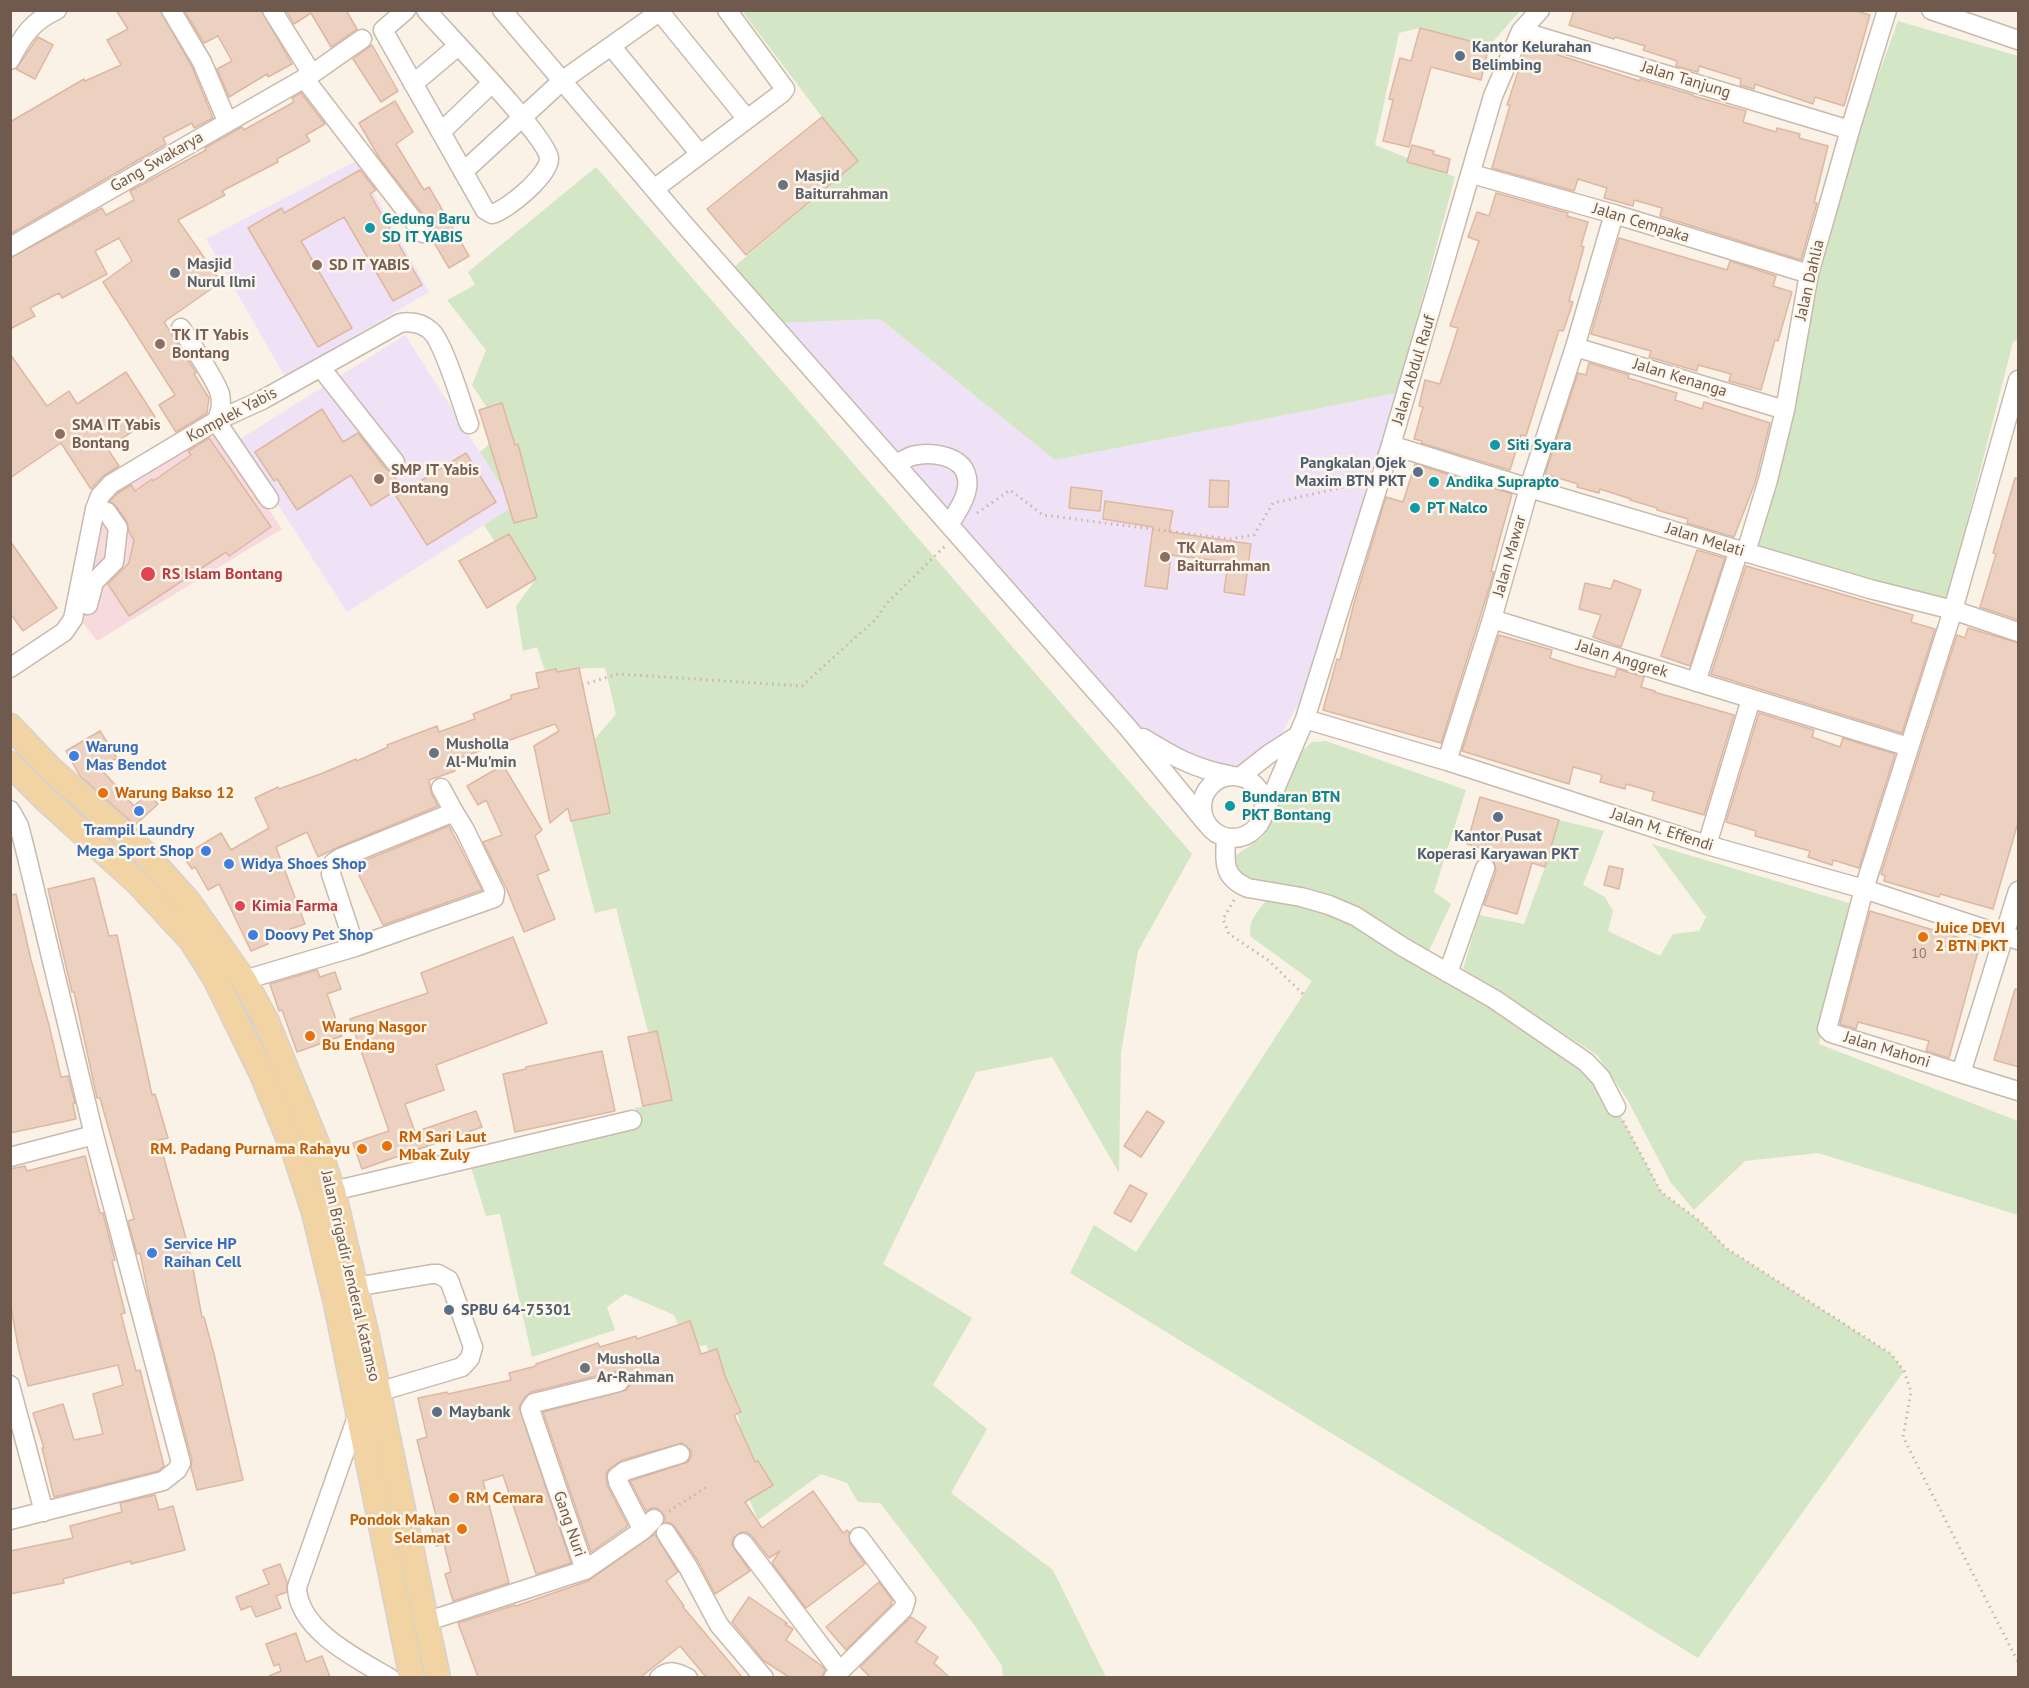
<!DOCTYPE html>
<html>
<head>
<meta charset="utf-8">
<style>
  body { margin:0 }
  #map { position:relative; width:2029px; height:1688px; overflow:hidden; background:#faf2e6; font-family:"PT Sans",sans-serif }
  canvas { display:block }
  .frame { position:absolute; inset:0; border:12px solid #70594d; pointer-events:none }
</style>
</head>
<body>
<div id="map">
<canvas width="2029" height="1688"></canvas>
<div class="frame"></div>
</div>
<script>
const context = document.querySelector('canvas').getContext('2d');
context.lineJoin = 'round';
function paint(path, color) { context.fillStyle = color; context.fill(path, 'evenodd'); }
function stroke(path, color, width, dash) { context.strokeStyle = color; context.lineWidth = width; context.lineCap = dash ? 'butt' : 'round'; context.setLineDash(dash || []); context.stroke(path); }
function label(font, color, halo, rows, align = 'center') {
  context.font = font + ' "PT Sans",sans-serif'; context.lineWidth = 5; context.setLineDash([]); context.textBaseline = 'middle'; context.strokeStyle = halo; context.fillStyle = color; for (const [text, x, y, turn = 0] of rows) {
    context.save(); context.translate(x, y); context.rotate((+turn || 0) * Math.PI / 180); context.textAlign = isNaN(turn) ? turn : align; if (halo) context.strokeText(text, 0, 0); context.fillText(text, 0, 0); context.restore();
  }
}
paint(new Path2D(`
  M356,161L429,292L285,377L206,239Z
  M880,319L1055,460L1397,393L1305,692L1279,739L1239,766L1210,772L1139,730L776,323Z
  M405,335L514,506L347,612L237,441Z`), '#efe2f6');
paint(new Path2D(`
  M214,428L282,529L97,641L80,619L104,501Z`), '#f7dade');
paint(new Path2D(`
  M742,11H1520L1489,46L1420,28L1399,33L1375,145L1455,177L1397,393L1055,460L880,319L776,323L727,273L858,161L822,117Z
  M1898,21L2018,56V339L2013,342L1947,600L1755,546L1794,413L1819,277L1858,131Z
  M596,167L1192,854L1138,951L1121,1053L1119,1173L1052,1057L976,1072L883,1264L972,1318L933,1385L987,1429L951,1493L1053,1570L1106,1677H1003L1002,1666L975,1626L880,1503L858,1502L847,1483L821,1474L758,1520L748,1496L741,1453L739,1418L706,1345L688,1348L674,1315L625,1294L607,1307L615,1330L532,1357L500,1214L486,1216L470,1164L638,1124L635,1108L643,1106L657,1031L648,1032L616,908L595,913L571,821L610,813L593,741L616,714L605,668C585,667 565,672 545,671L537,647L523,651L516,606L536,579L509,534L495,542L484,525L514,506L480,452L503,432L472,385L486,350L447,300L475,285L468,272Z
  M1326,741L1466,790L1434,892L1451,904L1425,959L1586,1062L1616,1107L1661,1192L1701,1222L1726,1248L1891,1354L1904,1371L1698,1658L1070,1273L1094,1225L1136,1252L1312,981L1251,937C1246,920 1262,907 1272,894L1248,888L1224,863L1263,837L1302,751L1312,742Z
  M1559,820L1604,831L1583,885L1605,897L1613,911L1608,931L1660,956L1673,934L1699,931L1706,917L1652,844L1849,903L1819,1044L2018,1121V1215L1818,1153L1745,1161L1694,1210L1671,1183L1627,1099L1597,1055L1463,969L1479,915L1524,924L1545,867Z`), '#d3e6c5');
const building = new Path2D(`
  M116,10H160L192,67L213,118L194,128L192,123L163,138L166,144L10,234V122L84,79L85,81L121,65L107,40L128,29Z
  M184,10H261L292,64L268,77L267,74L229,97L217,69L232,61L218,36L204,43Z
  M286,10H346L357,29L331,47L311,13L294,24Z
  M1574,10H1854L1870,15L1844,106L1815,97L1813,104L1755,84L1754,89L1740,85L1741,79L1699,66L1698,72L1676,66L1677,61L1643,50L1645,46L1615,37L1614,39L1569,25Z
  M1420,28L1489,46L1481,80L1431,67L1409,147L1383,141L1393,100L1389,99L1400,58L1411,61Z
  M38,37L53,45L35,79L16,69Z
  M372,45L398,91L381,102L353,59Z
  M1527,45L1640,81V79L1693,95V96L1746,111L1743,122L1776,132L1777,128L1800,134L1799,138L1828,146L1814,203H1817L1801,260L1660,216L1662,208L1634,200L1633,206L1604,198L1607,188L1578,179L1574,191L1492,168L1510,105H1507Z
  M301,93L325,124L306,135L310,141L277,159L278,162L222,191L225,195L178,220L221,282L164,322L196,373L194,374L209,398L207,413L176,432L159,405L175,395L103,282L132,261L119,238L95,251L107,274L62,298L59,293L30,308L35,316L10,329V258L102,208L106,215L134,200L130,191L206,150L205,148L242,127L244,130L294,102L292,98Z
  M395,101L413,132L396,144L424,190L429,187L469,256L449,268L432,239L434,232L432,226L380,159L359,123Z
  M822,117L858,161L746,255L707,209Z
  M1412,145L1434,151L1433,154L1450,159L1447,173L1407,162Z
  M360,170L376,190L370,194L422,285L393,301L344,217L301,241L352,328L318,347L248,228L282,208L284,213Z
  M1496,193L1568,213L1567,216L1588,222L1581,246L1584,247L1569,301L1573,302L1564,329L1563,331L1559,330L1526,436L1521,435L1510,470L1421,443L1422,441L1414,439L1423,407L1419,406L1425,380L1440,384L1458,328L1450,326L1479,241L1468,237L1477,212L1489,216Z
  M1619,238L1727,270L1730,261L1776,276L1773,286L1792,292L1778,341L1775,340L1761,390L1729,381L1731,374L1698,365L1697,371L1649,357L1651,351L1591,334Z
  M10,354L47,406L69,391L77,404L126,372L155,417L107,448L119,466L103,476L91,489L61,443L10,478Z
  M1589,363L1629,375L1628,378L1677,393L1675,400L1702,409L1704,402L1770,423L1755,483L1734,537L1687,523L1688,519L1657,510V508L1630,500L1631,499L1600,489L1599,493L1577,487L1578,484L1545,474L1578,373L1586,375Z
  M502,403L515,445L518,444L537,517L514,523L479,410Z
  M322,409L343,442L358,433L386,469L392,473L401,487L371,506L351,475L297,510L277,479L274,481L255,452Z
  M209,438L271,527L229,556L226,552L129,616L108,584L129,563L134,540L129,532L127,522L116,506L110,501L118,493L131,485L135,491L152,479L153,481L191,455L188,451Z
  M466,453L496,502L427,545L396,496Z
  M1415,464L1512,494L1491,571L1494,572L1485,601L1441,743L1323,710L1337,659L1340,660L1354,603L1386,497L1403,502Z
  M2015,478H2019V620L1980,607L1996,554L1993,553Z
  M1210,480L1229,481L1228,507H1209Z
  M1071,487L1102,491L1100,511L1069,508Z
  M1105,501L1173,511L1169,532L1251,544L1244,595L1224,592L1228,562L1171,555L1167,589L1145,586L1153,527L1103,519Z
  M509,534L536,579L487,608L459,561Z
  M10,541L57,608L23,631L10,613Z
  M1697,550L1725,558L1690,666L1661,656Z
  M1746,566L1913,615L1911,622L1935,629L1902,733L1711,674Z
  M1614,580L1641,590L1621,647L1593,637L1601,615L1579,609L1585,583L1611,589Z
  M1968,628L2019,643V819L1993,909L1940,894L1939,897L1884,881L1885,876L1881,874L1957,635L1965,638Z
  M1499,635L1552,650L1550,658L1575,666L1615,677L1617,669L1644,677L1641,687L1655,691L1654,692L1734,715L1704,815L1652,800L1654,792L1626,784L1625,789L1600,782L1602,775L1573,767L1569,784L1462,751Z
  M579,668L610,813L571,821L568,808L550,823L534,746L559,731L555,724L451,761L455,771L429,780L431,793L438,806L336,848L318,857L307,832L276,847L305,924L265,938L268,944L251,951L219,884L208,890L195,867L192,869L183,856L221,833L231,850L269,828L255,798L278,787L279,789L323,773L356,759L357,761L388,747L387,745L437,726L439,732L475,719L473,714L511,699V695L539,688L536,673L556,669L557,672Z
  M1759,713L1814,730L1812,737L1840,747L1843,738L1895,754L1859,868L1833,860L1832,865L1808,857L1810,851L1755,836L1756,831L1726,822Z
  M100,731L117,758L100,768L134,806L148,793L158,804L135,825L80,776L66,751Z
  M503,765L542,830L535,836L549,870L537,875L555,919L524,932L507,890L483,842L502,835L486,800L478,805L467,786Z
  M1480,797L1559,820L1545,867L1532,863L1517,914L1484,905L1496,872L1494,862L1497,853L1467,844Z
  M449,826L482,890L383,925L354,865Z
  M1609,866L1623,869L1619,889L1604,885Z
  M94,878L109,936L117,935L152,1095L155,1094L168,1138L159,1140L190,1253L202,1317H204L214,1354L243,1480L197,1490L191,1468L192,1460L150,1303L140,1253L137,1254L128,1221L134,1219L100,1098H97L74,992H72L48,889Z
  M16,894L31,960L49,1025L61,1077L68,1076L75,1103L73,1104L76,1119L10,1133V895Z
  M1870,911L1980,944L1949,1058L1926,1051L1929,1041L1858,1022L1856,1029L1840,1024Z
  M513,937L547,1023L436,1065L444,1090L405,1104L415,1132L476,1111L482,1127L362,1169L353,1143L389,1131L350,1019L428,993L421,973Z
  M317,970L320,977L335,972L341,989L327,994L342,1036L297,1052L282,1010L279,1011L270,984Z
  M2015,989H2019V1067L1994,1060Z
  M657,1031L672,1100L643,1106L628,1037Z
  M602,1051L615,1111L515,1132L503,1074L526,1069V1067Z
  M1147,1111L1164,1122L1141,1157L1124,1146Z
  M85,1156L100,1213H103L115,1260L112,1261L125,1313L121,1314L136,1371L140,1370L164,1466L158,1471L54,1497L42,1448H44L33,1413L63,1404L74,1440L103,1434L93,1394L123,1385L118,1365L28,1386L18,1347L10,1301V1169L25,1166L27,1171Z
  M1130,1185L1147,1194L1131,1222L1114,1213Z
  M690,1321L701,1354L717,1349L725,1376L741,1412L734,1415L755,1462L758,1461L773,1485L745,1502L762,1528L813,1491L843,1533L847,1530L849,1532L850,1543L865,1564L806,1608L772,1563L780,1551L769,1558L752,1536L747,1532H741L733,1538L732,1545L750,1571L715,1594L698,1561L675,1527L671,1523L665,1522V1516L657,1508H652L646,1511L630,1481L688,1462L691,1457V1450L682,1443L622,1460L610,1468L606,1474L607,1485L628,1526L591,1552L543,1412L626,1390L630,1385V1379L627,1374L617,1371L531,1392L525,1397L519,1407L571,1563L536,1574L503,1475L483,1481L509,1583L453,1601L445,1574L451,1572L444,1544L436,1546L431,1525L438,1524L417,1440L427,1437L418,1398L447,1392L448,1394L511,1380L509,1373L536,1366V1364L598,1343L600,1347L636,1336L637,1339Z
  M155,1495L159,1510L173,1506L185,1550L131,1564V1561L63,1579L64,1583L10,1594V1551L73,1538L70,1526L122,1512L120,1503Z
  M655,1534L678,1572L666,1581L684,1606L683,1607L742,1677H706L680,1646L641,1677H478L458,1623L515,1605L516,1606L588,1581Z
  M280,1564L287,1582V1592L276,1596L281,1608L256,1617L251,1606L241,1610L236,1597L269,1584L263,1570Z
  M879,1582L893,1601L890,1603L892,1604L846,1650L826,1627Z
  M749,1597L787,1623L785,1624L793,1629L786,1640L822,1666L825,1670L822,1677H789L764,1661L732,1622Z
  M911,1617L926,1627L916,1642L938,1657L934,1663L949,1677H870L860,1667Z
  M296,1633L306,1662L322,1656L330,1677H269V1676L281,1671L279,1664L274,1666L266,1644Z`);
paint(building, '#edd1c0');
stroke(building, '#deb7a2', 1.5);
const minor = new Path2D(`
  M171,10L202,62L227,121
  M406,10L383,30L485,210L492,214C507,210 550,175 549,158C547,137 446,33 426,10
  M502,10L683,223L1129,729L1206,823
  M1931,10L2018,40
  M660,12L747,119
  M1521,31L1850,130
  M611,46L700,154
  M10,60C22,37 32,21 57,10
  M312,74L362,39
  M304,78L423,233
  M413,84L458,46
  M441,132L492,83
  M463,172L563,80L662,10
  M1472,174L1614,214L1809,274
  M654,189L782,93L785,89L727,10
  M10,247L312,74L272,10
  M181,328C191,344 215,378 220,394C222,404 221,412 216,421L269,499
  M1575,347L1785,410
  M321,368L395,462
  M2018,380L1953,610L1864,889L1827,1029L1831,1033L2018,1091
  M1391,445L1529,488L1870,589L1953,610L2018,632
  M895,464C901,461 907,458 912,456C931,451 963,455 967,478C970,494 957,512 949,525
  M1746,552L1768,480L1785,410L1809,274L1850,130L1887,10
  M88,605L94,582L114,562L118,528L107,512L95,509
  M1492,619L1909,747
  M10,668L64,632L73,619L95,509L100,496L111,484L216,421L262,400L400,323C411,321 422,323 431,331C444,343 462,405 469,424
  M1696,682L1739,550
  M1305,719L1447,761L1707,845L1864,889L2018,940
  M1143,738C1172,756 1195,769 1229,775
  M1447,761L1492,619L1529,488L1575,347L1614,214
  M1202 807a31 31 0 1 1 62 0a31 31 0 1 1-62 0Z
  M1241,776L1269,754L1297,736
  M10,810L19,826L25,849L94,1135L181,1463L177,1470L163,1481L10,1520
  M1264,815L1305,719L1391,445L1493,96L1521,31L1540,10
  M1226,838C1225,862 1222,877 1248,888L1301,897L1329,905L1355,916L1403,947L1494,999L1586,1062L1601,1078L1616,1107
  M1707,845L1751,699
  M355,947L494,898L495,892L465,830L454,812
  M1448,973L1485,868
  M244,980L355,947L331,874L333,863L340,858L454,812L441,788
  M1961,1073L2018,891
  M10,1157L94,1135
  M333,1191L632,1120
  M355,1287L432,1274H438L449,1280L473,1347L470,1358L462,1367L378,1392
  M10,1385L44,1512
  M358,1414L297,1587C298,1630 357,1659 390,1678
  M643,1530L618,1482L617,1477L625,1471L680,1454
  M666,1533L688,1567L719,1625L764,1678
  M743,1543L839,1670
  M585,1570L643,1530L654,1519
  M425,1622L585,1570L530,1409L534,1403L619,1382
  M659,1678C669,1669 677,1672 688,1678
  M833,1678L903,1609L906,1600L859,1537`);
const major = new Path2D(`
  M10,726L50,768L145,853L188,901L244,980L266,1020L317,1144L333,1191L367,1337L438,1678
  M10,764L46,800L138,883L191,940L215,978L262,1074L295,1154L314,1212L336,1303L412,1678`);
stroke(minor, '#cab9ad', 21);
stroke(major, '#d7d1cd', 27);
stroke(new Path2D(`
  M977,513L1010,490L1043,515L1230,539L1254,535L1273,503L1362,483
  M582,685L618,674L802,686L876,619L886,604L945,546
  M1234,900L1223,919L1229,934L1268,960L1303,994
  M1623,1121L1661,1192L1701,1222L1726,1248L1891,1354L1904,1371L1911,1392L1903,1437L2018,1662
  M669,1511L707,1487`), '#d1b4a3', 3, [1.5, 4.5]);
stroke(minor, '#fff', 18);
stroke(major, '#f2d4a4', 24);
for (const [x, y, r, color] of [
  [1460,56,6,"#5c6f8a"],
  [783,185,6,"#6b7280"],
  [370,228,6,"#0f9aa8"],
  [317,265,6,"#8d6e63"],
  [175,273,6,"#6b7280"],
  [160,344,6,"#8d6e63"],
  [60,434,6,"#8d6e63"],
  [1495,445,6,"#0f9aa8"],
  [1418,472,6,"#5c6f8a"],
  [379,479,6,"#8d6e63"],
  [1434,482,6,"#0f9aa8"],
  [1415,508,6,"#0f9aa8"],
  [1165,557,6,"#8d6e63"],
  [148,574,8,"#e0444e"],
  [434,753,6,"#6b7280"],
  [74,756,6,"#3f7fe0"],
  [103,793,6,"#e8710a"],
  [1230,806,6,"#0f9aa8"],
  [139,811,6,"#3f7fe0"],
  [1498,817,6,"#5c6f8a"],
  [206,851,6,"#3f7fe0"],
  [229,864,6,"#3f7fe0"],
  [240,906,6,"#e0444e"],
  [253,935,6,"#3f7fe0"],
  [1923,937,6,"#e8710a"],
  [310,1036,6,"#e8710a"],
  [387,1146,6,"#e8710a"],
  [362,1149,6,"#e8710a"],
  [152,1253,6,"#3f7fe0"],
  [449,1310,6,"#5c6f8a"],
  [585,1368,6,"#6b7280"],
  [437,1412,6,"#5c6f8a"],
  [454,1498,6,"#e8710a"],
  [462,1529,6,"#e8710a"]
]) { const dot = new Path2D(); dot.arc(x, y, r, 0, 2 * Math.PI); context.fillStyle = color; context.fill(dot); stroke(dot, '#fdf6eb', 2); }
label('14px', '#8f776a', null, [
  ["10",1919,954]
]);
label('bold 16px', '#4e5e75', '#fdf6eb', [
  ["Kantor Kelurahan",1472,47],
  ["Belimbing",1472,65],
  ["Pangkalan Ojek",1406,463,"right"],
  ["Maxim BTN PKT",1406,481,"right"],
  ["Kantor Pusat",1498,836,"center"],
  ["Koperasi Karyawan PKT",1498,854,"center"],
  ["SPBU 64-75301",461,1310],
  ["Maybank",449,1412]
], 'left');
label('16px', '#70594d', '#fdf6eb', [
  ["Jalan Tanjung",1686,80,17],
  ["Gang Swakarya",157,162,-30],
  ["Jalan Cempaka",1641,223,17],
  ["Jalan Dahlia",1810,280,-77],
  ["Jalan Abdul Rauf",1414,370,-73],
  ["Jalan Kenanga",1680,378,17],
  ["Komplek Yabis",232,415,-28],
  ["Jalan Melati",1705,540,17],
  ["Jalan Mawar",1510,556,-74],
  ["Jalan Anggrek",1622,659,17],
  ["Jalan M. Effendi",1662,830,18],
  ["Jalan Mahoni",1887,1050,17],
  ["Jalan Brigadir Jenderal Katamso",350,1276,77],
  ["Gang Nuri",569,1524,71]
]);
label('bold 16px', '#5b616d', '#fdf6eb', [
  ["Masjid",795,176],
  ["Baiturrahman",795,194],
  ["Masjid",187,264],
  ["Nurul Ilmi",187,282],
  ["Musholla",446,744],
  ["Al-Mu'min",446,762],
  ["Musholla",597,1359],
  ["Ar-Rahman",597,1377]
], 'left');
label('bold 16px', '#0d838f', '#fdf6eb', [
  ["Gedung Baru",382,219],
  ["SD IT YABIS",382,237],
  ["Siti Syara",1507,445],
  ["Andika Suprapto",1446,482],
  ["PT Nalco",1427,508],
  ["Bundaran BTN",1242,797],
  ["PKT Bontang",1242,815]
], 'left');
label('bold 16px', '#785e54', '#fdf6eb', [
  ["SD IT YABIS",329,265],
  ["TK IT Yabis",172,335],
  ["Bontang",172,353],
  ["SMA IT Yabis",72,425],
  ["Bontang",72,443],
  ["SMP IT Yabis",391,470],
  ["Bontang",391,488],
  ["TK Alam",1177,548],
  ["Baiturrahman",1177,566]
], 'left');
label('bold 16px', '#be3a42', '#fdf6eb', [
  ["RS Islam Bontang",162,574],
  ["Kimia Farma",252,906]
], 'left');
label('bold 16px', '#366cbe', '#fdf6eb', [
  ["Warung",86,747],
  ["Mas Bendot",86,765],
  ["Trampil Laundry",139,830,"center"],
  ["Mega Sport Shop",194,851,"right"],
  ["Widya Shoes Shop",241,864],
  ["Doovy Pet Shop",265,935],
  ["Service HP",164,1244],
  ["Raihan Cell",164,1262]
], 'left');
label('bold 16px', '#c56008', '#fdf6eb', [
  ["Warung Bakso 12",115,793],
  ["Juice DEVI",1935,928],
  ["2 BTN PKT",1935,946],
  ["Warung Nasgor",322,1027],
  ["Bu Endang",322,1045],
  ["RM Sari Laut",399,1137],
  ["Mbak Zuly",399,1155],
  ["RM. Padang Purnama Rahayu",350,1149,"right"],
  ["RM Cemara",466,1498],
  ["Pondok Makan",450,1520,"right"],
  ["Selamat",450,1538,"right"]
], 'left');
</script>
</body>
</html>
